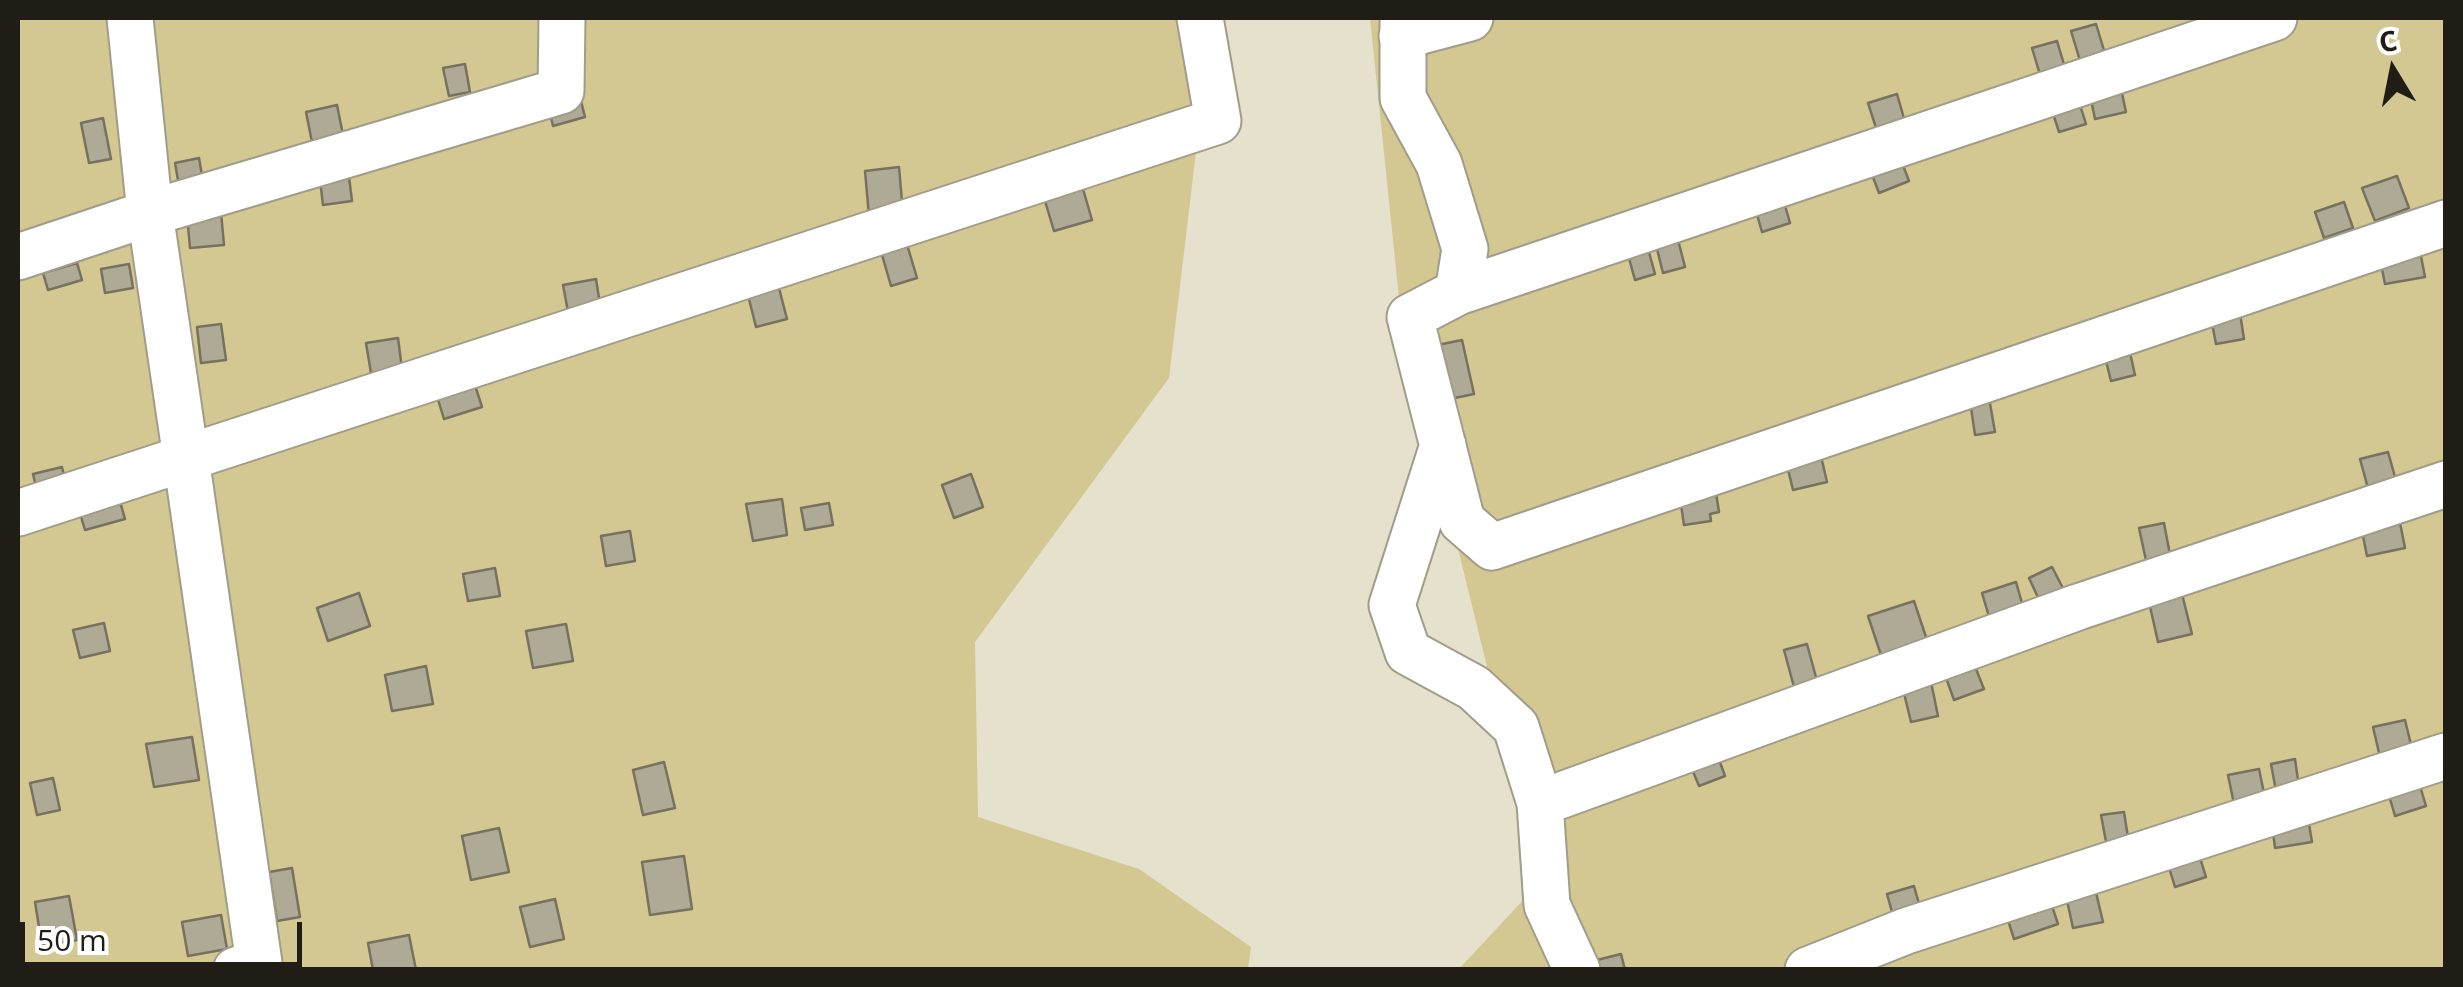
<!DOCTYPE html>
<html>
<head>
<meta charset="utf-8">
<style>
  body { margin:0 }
  #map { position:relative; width:2463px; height:987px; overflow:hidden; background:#e5e1cc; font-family:"Open Sans",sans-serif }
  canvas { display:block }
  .frame { position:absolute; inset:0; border:20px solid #1f1d16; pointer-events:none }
  .north { position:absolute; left:2343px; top:20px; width:100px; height:100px; -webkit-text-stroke:8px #fff; paint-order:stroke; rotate:350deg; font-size:28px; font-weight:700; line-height:40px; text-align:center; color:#1f1d16 }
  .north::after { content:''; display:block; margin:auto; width:35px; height:45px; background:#1f1d16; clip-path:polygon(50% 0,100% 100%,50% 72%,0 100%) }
  .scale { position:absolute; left:20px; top:922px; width:282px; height:45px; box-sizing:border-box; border:5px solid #1f1d16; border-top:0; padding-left:12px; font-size:30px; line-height:35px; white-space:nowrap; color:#1f1d16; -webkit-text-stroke:8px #fff; paint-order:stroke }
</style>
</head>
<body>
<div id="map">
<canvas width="2463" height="987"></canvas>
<div class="frame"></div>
<div class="north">С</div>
<div class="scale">50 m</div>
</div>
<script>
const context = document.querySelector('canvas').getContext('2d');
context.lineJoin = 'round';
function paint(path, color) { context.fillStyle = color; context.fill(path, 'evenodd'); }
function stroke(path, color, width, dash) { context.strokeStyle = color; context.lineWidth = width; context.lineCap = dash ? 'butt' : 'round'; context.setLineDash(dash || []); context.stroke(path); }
paint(new Path2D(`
  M18,18H1212L1169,378L975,642L978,817L1139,869L1251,947L1248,969H18Z
  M1370,18H2445V969H1459L1540,882L1401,317Z`), '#d3c792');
const building = new Path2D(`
  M2096,24L2106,57L2081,64L2071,31Z
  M2057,41L2066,71L2041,78L2032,48Z
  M465,64L470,92L449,96L443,68Z
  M2119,79L2126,112L2095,119L2088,85Z
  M2076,92L2086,124L2059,132L2049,101Z
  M1897,94L1907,129L1879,137L1868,103Z
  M580,97L585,117L553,126L548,105Z
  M337,105L343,135L312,142L306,112Z
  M103,118L111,159L89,163L81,123Z
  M199,158L203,181L179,186L175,163Z
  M1901,160L1909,181L1879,193L1871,172Z
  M899,167L903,213L869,216L865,171Z
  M348,169L352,201L323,205L319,172Z
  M2397,176L2409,208L2375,221L2362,188Z
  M1083,189L1092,220L1054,231L1045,201Z
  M1782,195L1790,223L1762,232L1754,204Z
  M2344,202L2353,228L2324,238L2315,212Z
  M221,212L224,245L190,248L187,215Z
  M1677,236L1685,267L1663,273L1655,241Z
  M906,241L917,278L891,286L880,248Z
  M1647,245L1655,274L1635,280L1627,251Z
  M2419,246L2425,277L2385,284L2379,254Z
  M77,263L82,280L48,290L43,273Z
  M129,264L133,288L105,293L101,269Z
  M596,279L601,311L569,317L563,285Z
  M779,288L787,319L756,327L748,295Z
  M2239,307L2244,339L2216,344L2210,313Z
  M221,324L226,360L201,363L197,327Z
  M398,338L402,369L371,373L366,343Z
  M1462,340L1474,394L1440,401L1428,347Z
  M2128,344L2135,375L2111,381L2103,349Z
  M473,379L482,407L444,419L435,390Z
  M1988,392L1995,432L1975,435L1969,394Z
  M1820,452L1827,482L1793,490L1786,461Z
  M2388,452L2397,484L2369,492L2360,459Z
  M62,467L67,489L38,496L33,474Z
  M971,474L983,507L954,518L942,485Z
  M1716,493L1719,512L1710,514L1711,521L1684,525L1680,498Z
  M119,498L125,519L85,530L79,510Z
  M782,499L787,535L753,541L746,504Z
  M829,503L833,525L805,530L801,508Z
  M2399,518L2405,548L2367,556L2361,526Z
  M2164,523L2171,560L2147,565L2139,528Z
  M630,531L635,561L606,566L601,536Z
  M2052,567L2066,594L2042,606L2029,578Z
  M495,568L500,596L468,601L463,574Z
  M2016,582L2024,610L1990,620L1982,593Z
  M359,593L370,626L328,641L317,608Z
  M2182,594L2192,634L2158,642L2149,602Z
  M1914,601L1928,643L1882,658L1868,616Z
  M104,623L110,651L80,658L73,630Z
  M566,624L573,661L533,668L526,631Z
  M1807,644L1817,681L1794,687L1784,650Z
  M1974,664L1984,689L1954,700L1945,675Z
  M426,666L433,704L392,711L385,675Z
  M1931,682L1938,716L1911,722L1903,689Z
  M2405,720L2412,749L2380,757L2373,727Z
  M192,737L199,780L154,787L146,744Z
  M1714,746L1725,776L1699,786L1687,757Z
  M2295,759L2299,787L2276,791L2271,764Z
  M664,762L675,808L643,815L633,770Z
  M2259,769L2265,798L2234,804L2228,775Z
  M2417,776L2426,806L2395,816L2386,785Z
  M53,778L60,810L37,815L30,783Z
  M2124,812L2129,844L2107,847L2101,815Z
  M2308,818L2312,842L2275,848L2272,824Z
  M499,828L509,872L471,880L462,836Z
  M2197,848L2206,877L2175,887L2166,858Z
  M684,856L692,909L650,915L642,862Z
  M292,868L300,917L277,921L269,872Z
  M2094,884L2103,922L2073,928L2065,891Z
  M1914,886L1921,911L1894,919L1887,894Z
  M69,896L77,940L42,946L35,902Z
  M555,899L564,939L530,947L520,907Z
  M2050,900L2058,924L2014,939L2006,914Z
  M221,915L227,949L188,956L182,922Z
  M409,935L416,970H373L368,943Z
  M1621,954L1625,970H1600L1597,960Z`);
paint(building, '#aeaa96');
stroke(building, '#76725f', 2.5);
const minor = new Path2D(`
  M1403,18V98L1439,164L1465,249L1458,292L1410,317L1462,521L1492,547L2446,223
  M1402,36L1470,18
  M18,257L150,213L130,18
  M1458,292L2274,18
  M1443,445L1392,605L1408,652L1474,688L1516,727L1540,803L1547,905L1577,970
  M18,513L186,458L150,213L561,91L562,18
  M1540,803L2078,607L2446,484
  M236,970L259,963L186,458L1218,121L1200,18
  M1808,970L1906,931L2446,756`);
stroke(minor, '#a19d89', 49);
stroke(minor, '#fff', 45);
</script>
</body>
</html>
